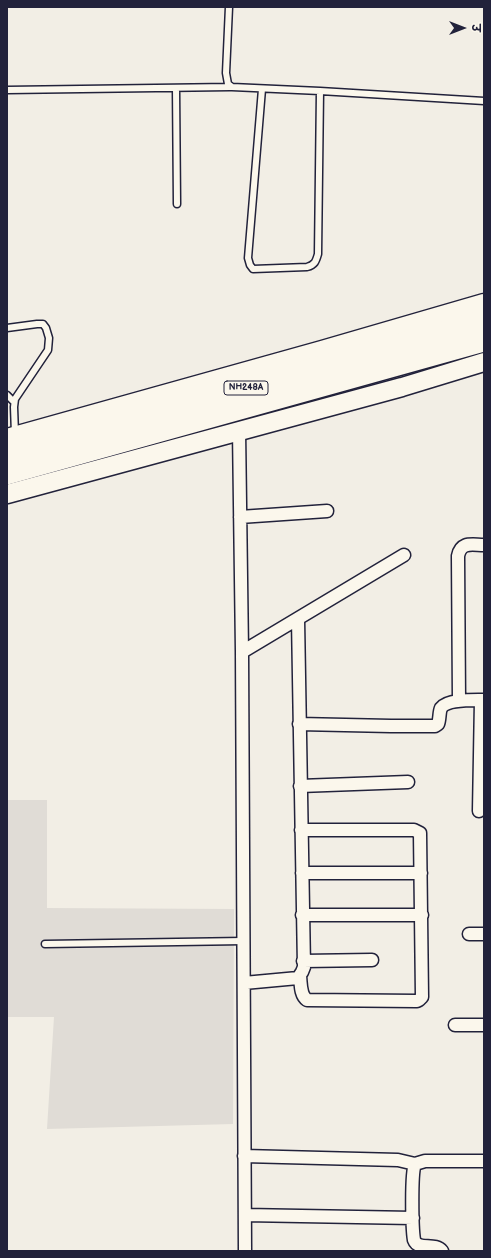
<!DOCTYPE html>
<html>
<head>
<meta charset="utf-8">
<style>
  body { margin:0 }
  #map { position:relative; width:491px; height:1258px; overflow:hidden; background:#f2eee5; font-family:"Balsamiq Sans","Playpen Sans Deva",sans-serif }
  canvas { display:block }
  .frame { position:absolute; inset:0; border:8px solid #22223b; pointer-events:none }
  .north { position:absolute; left:443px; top:8px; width:40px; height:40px; -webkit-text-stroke:3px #fbf7ec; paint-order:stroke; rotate:90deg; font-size:11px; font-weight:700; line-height:16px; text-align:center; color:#22223b }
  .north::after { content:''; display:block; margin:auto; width:14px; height:18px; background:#22223b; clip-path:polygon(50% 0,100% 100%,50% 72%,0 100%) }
</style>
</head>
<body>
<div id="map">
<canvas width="491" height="1258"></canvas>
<div class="frame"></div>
<div class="north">उ</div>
</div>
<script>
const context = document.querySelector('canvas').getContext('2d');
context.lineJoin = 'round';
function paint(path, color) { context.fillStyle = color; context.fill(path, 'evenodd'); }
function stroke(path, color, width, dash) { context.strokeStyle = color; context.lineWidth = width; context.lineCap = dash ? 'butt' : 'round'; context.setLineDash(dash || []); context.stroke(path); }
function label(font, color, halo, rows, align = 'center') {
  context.font = font + ' "Balsamiq Sans",sans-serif'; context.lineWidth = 3; context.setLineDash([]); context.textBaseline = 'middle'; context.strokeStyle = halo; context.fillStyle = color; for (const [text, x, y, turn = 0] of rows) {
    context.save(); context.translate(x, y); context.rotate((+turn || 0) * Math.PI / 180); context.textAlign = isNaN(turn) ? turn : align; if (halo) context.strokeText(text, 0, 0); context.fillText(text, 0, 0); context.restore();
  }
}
paint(new Path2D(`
  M7,800H47V908L234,909L233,1124L47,1129L54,1017H7Z`), '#e0dcd6');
const service = new Path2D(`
  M229,7L226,73L228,84L232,87L320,91L484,101
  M176,88L177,204
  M262,89L248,258L250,265L253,269L307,267C315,265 316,261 318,254L320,91
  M7,90L230,87
  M7,328L37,324H43L46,328L49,338L48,350L15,399L14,407L15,434
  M7,395L14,402
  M45,944L244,941`);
const minor = new Path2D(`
  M239,430L242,652L245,1251
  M240,517L327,511
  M242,652L404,555
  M459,701L458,556C461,541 472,545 484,545
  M299,724L391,726H435L438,724C440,719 439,712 441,708C447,699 474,700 484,700
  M300,786L408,782
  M479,811L481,700
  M302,873H421
  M302,915H422
  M469,934H484
  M303,961L372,960
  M300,976C301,984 300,995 307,1000L417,1001L419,1000L422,997L420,833L414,830H301
  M244,983L298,978L302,972L304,967L298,619
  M455,1025H484
  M244,1156L398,1160L415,1164
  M245,1215L413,1218
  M442,1251C435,1242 418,1251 414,1240C412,1228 411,1173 415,1164L425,1161H484`);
const secondary = new Path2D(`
  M7,438L322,350L484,303
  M7,494L402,387L484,362`);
const trunk = new Path2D(`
  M7,453L227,393L484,320
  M7,474L484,341`);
stroke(service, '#22223b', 9);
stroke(minor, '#22223b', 15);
stroke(secondary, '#22223b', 21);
stroke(trunk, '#22223b', 24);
stroke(service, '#fbf7ec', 6);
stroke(minor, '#fbf7ec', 12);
stroke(secondary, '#fbf7ec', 18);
stroke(trunk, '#fbf7ec', 21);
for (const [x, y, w] of [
  [246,388,44]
]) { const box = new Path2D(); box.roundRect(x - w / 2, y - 7, w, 14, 3); context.fillStyle = '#fbf7ec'; context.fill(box); stroke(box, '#22223b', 1); }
label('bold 9px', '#22223b', null, [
  ["NH248A",246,388]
]);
</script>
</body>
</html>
